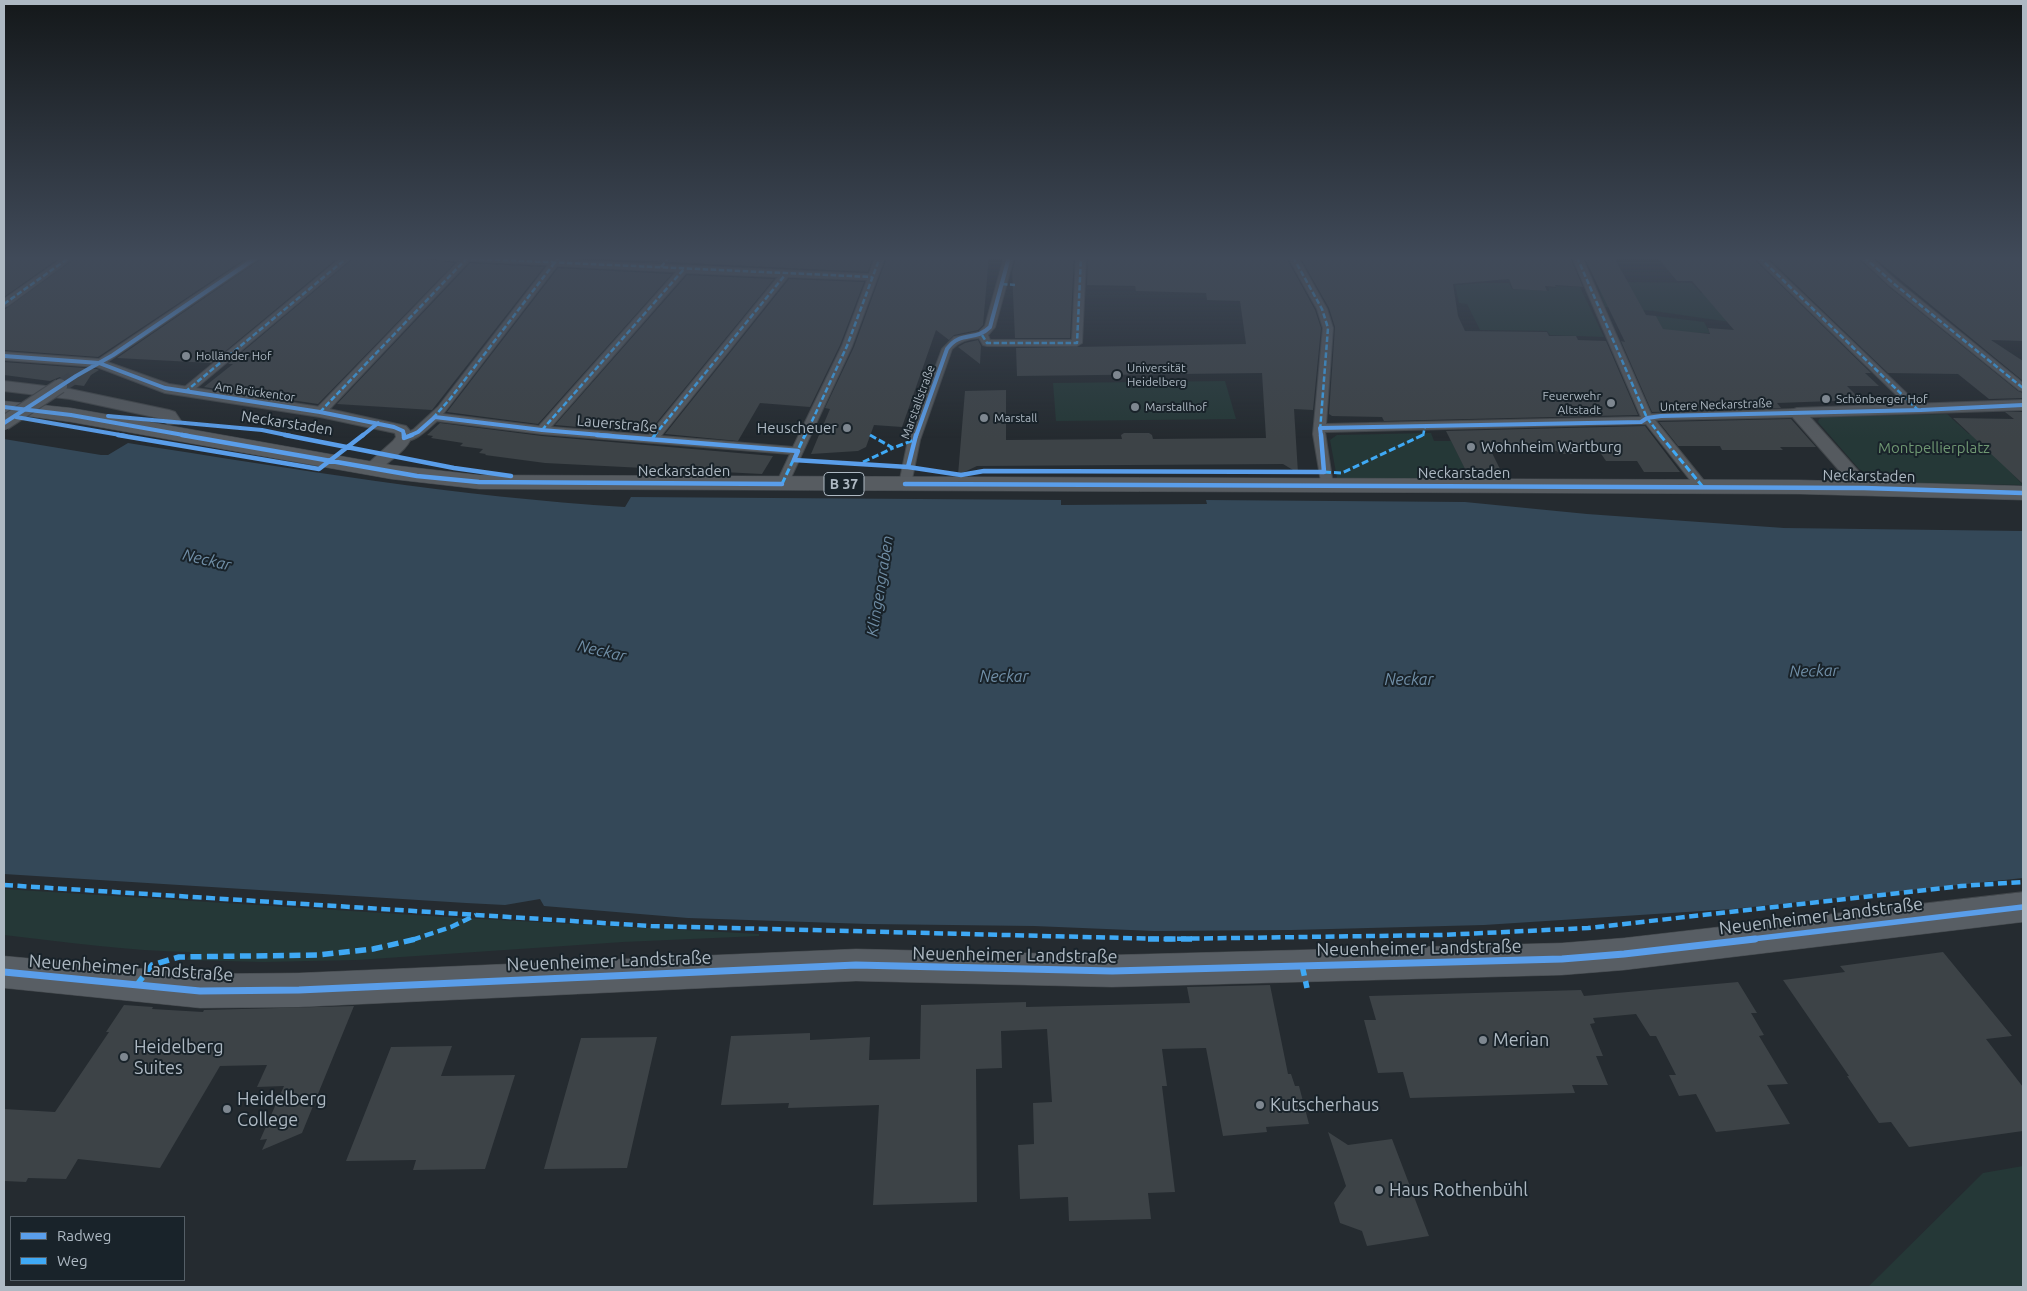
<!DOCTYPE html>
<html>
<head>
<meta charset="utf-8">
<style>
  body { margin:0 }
  #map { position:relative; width:2027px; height:1291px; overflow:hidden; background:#252b30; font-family:Ubuntu,sans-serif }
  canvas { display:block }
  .frame { position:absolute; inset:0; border:5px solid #aeb9c3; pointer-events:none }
  .legend { position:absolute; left:10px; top:1216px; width:175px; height:65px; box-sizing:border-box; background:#19232a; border:1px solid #555f67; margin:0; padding:6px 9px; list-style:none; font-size:15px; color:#aeb9c3 }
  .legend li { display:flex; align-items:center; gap:10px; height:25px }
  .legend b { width:25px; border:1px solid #555f67 }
</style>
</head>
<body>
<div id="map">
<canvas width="2027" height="1291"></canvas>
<div class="frame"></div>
<ul class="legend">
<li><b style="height:6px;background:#5a9eea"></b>Radweg</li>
<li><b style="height:6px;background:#3fa9f5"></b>Weg</li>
</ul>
</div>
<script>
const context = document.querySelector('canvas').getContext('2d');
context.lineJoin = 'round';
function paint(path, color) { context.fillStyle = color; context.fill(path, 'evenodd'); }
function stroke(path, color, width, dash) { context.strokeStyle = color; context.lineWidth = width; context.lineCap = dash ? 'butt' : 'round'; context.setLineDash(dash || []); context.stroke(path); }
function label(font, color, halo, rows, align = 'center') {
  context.font = font + ' Ubuntu,sans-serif'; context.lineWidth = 4; context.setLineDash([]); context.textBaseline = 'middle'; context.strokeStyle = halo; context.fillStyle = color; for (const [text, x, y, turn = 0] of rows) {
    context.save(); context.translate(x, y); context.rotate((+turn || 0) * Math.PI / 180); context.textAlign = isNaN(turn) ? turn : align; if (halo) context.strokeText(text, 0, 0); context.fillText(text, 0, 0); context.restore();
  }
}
paint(new Path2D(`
  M1628,282L1692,283L1701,293H1713L1737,323L1654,311L1605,307L1597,283Z
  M1482,283H1509L1512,289L1549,291L1548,287L1556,288V286L1580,287L1604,337L1550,335L1547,331L1480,330L1467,304L1459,303L1455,285Z
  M1656,316L1704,322L1710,333L1664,332Z
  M1225,381L1236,419L1056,421L1053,383Z
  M1947,414L1969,434H1974L2023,485L1902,483L1875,478L1859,469L1818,422L1819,419L1824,417Z
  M1431,433L1434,441H1451L1466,471H1448L1452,479L1337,478L1330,440L1337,435Z
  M4,889L462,918L759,934V936L623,942L357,960L263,962L187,960L191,952C128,951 66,942 4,935Z
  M2023,1166V1287H1868L1983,1173Z`), '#253837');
paint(new Path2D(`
  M4,439L101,455H108L128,443C293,469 458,497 625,507L631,497L1061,500V505L1207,504L1206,500L1465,502L1587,514L1784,528L2023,531V878L1733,909L1484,925L1292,930L1154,931L1034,926L868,924L688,918L544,906L540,899L505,905L466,903L4,874Z`), '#344858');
paint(new Path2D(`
  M4,257H61L4,297Z
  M77,257H248L98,357L4,350V310Z
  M264,257H339L211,363L117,358Z
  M355,257L435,260L455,263L318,404L204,387L233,364H228Z
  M566,257H873L868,272Z
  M887,257H989L983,325L978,330L954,335L949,340L936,330L902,427L874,425L866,447L858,451L811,454L830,409L825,408L854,347Z
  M1016,257H1074L1070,338H1015L1012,272Z
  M1088,257H1286L1315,310L1321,328L1313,410L1294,409L1298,473L1283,464L977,466L958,475L965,391L1006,390V440L1122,439L1121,435L1124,433H1149L1152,435L1153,439L1266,438L1262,373L1017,376L1016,348L1246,344L1240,301L1207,300L1206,293L1136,291L1135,286L1087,285Z
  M1300,257H1570L1583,287L1555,285L1556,287L1545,286L1547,291L1513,289L1509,279L1453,284L1458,316L1465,331L1547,332L1549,336H1576L1578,340L1606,341L1638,415L1384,421L1382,417L1332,416L1329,414L1335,327L1329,308Z
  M1584,257H1614L1646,315L1656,316L1663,329L1710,334L1708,328L1734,330L1692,281H1677L1657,257H1752L1871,373H1865L1879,386H1847L1861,400L1777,403L1781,408L1652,412L1621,341L1625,342Z
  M1767,257H1857L1888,286L2018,391L2023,393V398L1989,399L1958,374L1888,373Z
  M1873,257H2023V341L1991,340L2023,361V381Z
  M470,263L544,267L432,410L337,404Z
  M558,268L672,274L538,424L447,412Z
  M687,275L774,279L648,433L555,425Z
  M789,279L864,282L840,345L810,407L760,403L738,441L665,434Z
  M978,340L981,346L980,364L958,347L965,343Z
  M4,362L97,369L99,370L91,375L84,386L69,384L64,378L60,377L50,381L4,375Z
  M2005,412H2023V484L1953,418L2014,419Z
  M1791,419L1816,447H1780L1783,450H1722L1720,446H1678L1659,422Z
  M440,423L542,436L773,456L762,474L545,463L485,455L486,454L479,453L483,449L460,446L463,443L431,438L433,436L427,435Z
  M1645,426L1680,472H1644L1637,461H1606L1591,439L1573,454H1563L1546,447H1489L1501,471H1466L1446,431Z
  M1943,952L2012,1036L1986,1039L2023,1087V1131L1909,1147L1891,1122L1879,1123L1847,1076H1849L1783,980L1845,972L1840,966Z
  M1738,982L1757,1013H1751L1764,1035L1759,1036L1788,1084L1767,1085L1790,1124L1716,1132L1696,1094L1679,1096L1669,1075H1676L1656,1036H1650L1636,1014L1593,1018L1595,1023L1590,1024L1603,1056H1596L1608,1085H1572L1575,1093L1410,1098L1403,1072L1378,1073L1364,1020H1376L1369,996L1581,990L1584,996Z
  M1270,985L1288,1074H1291L1295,1086H1299L1309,1124L1266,1127L1267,1132L1223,1136L1206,1048L1162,1049L1167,1086H1162L1175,1192L1148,1193L1151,1219L1069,1221L1068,1197L1020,1199L1018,1145L1034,1144L1033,1103L1052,1102L1047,1029L1001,1031L1002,1068L976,1069L977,1202L873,1205L879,1105L788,1108L789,1103L721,1105L731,1036L810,1033V1040L870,1037L869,1060L920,1059L921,1005L1026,1002V1007L1190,1003L1187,987Z
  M124,1005L153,1007L152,1009L203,1012L204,1010L354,1006L302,1133L262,1150L267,1139L260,1140L284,1086L257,1087L267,1065L220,1066L160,1168L78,1159L66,1179L28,1178L26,1182L4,1181V1109L55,1112L109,1032H106Z
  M657,1037L627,1168L544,1169L581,1038Z
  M452,1046L441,1076L515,1075L485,1169L413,1170L416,1160L346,1161L391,1047Z
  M1328,1132L1348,1145L1392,1139L1429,1236L1367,1246L1362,1231L1340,1223L1334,1203L1346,1186Z`), '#3d4347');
stroke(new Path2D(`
  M60,386L76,376`), '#3a4046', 14, [14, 8]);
const pedestrian = new Path2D(`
  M64,257H75L8,306L4,307V299Z
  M251,257H262L103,365L99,366L93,363Z
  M342,257H353L189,394H181L179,392L181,390Z
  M434,257H500L552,260L554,257H564L562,260L869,274L875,257H885L852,346L788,484L782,488L776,484L790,454L542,434L437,421C427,430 414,444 400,441L398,438L414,429L438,407L548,265L469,261L324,415H316L314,412L316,409L459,261L439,260ZM557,266L676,272L539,426L443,414ZM686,273L778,277L649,435L551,427ZM788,277L867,280L842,346L793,447L661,436Z
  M1004,257H1014L995,327L988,335L990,340H1072L1076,257H1086L1082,343L1077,346H987L983,345L979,338C968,339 960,341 952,349L920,440L911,484L905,488L900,487L899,484L908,440L942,349L954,337L979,332L985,326Z
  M1288,257H1298L1327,309L1333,328L1326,424L1641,417L1572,257H1582L1651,414L1797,409L1803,413L1797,417L1655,420L1709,487L1703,491L1698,490L1646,424L1325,432L1333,485L1327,489L1322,488L1313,434L1323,328L1317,309Z
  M1754,257H1764L1922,408L1924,410L1922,412H1914Z
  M1859,257H1870L1897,281L2023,383V391L2019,390L1889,285Z`);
const minor = new Path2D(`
  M4,352L99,359L169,384L320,407L406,426L412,433C412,448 387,462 377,472H365L363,468L393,441L396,437L395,433L320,417L165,393L97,367L4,360Z
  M4,381L70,389L169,410L175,412L181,421L179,424H167L163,419L70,399L4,391Z
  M2023,400V410L1810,417L1870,484L1873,488L1870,492L1864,493L1858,492L1789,413L1791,410L1797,408Z`);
const secondary = new Path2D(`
  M2023,892V922L1624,970L1562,975L1112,987L856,981L299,1007L200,1008L4,988V956L200,974L299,973L856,949L1112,955L1562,943L1624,938Z`);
const primary = new Path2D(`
  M4,401L71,408L391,465L479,475L1800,480L2023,486V500L1800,494L479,489L391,479L71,422L4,413Z`);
stroke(pedestrian, '#42474b', 2);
stroke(minor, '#42474b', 2);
stroke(secondary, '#42474b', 1);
stroke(primary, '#42484d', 1);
paint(pedestrian, '#555a5f');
paint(minor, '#555a5f');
paint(secondary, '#585e64');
paint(primary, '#575c61');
const minorBridge = new Path2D(`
  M4,423L60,386`);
stroke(minorBridge, '#42474b', 16, []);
stroke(minorBridge, '#555a5f', 14);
stroke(new Path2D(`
  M439,257L872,277
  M1293,257L1322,309L1328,328L1320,431
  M1577,257L1647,418L1661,436
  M1759,257L1918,410
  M1864,257L1893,283L2023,388
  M661,267L669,257
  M1002,284L1015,285
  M4,304L70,257
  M982,335L987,343H1077L1081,257
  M185,392L348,257
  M320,412L467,258
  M433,418L450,399L559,257
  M542,430L684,269
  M806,431H817
  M654,436L785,275
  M805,436L847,346L880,257
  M1423,436L1425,426`), '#3fa9f5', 2.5, [5.5, 2.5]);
stroke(new Path2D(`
  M870,435L893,448L914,440
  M1660,435L1703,487
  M651,440L655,435
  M863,462L893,448
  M1324,472L1342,473L1423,435
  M782,484L805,435`), '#3fa9f5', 3, [7, 3]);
stroke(new Path2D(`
  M4,885L651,926L1164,939L1442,935L1588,928L1961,886L2023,882
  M412,940L451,927L476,915`), '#3fa9f5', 4.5, [9, 4.5]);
stroke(new Path2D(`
  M1148,939H1192
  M1302,965L1307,988
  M136,986L152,965L179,957L318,955L373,949L416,939`), '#3fa9f5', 5.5, [11, 5.5]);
stroke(new Path2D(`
  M4,356L99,363L165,388L320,412L394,427L403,431L404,436
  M4,407L71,415L189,436
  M108,416L262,430L291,436
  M16,417L126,436
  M4,423L76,376L113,355L257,257
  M362,436L378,423
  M409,436L418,432L435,417L542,430L613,436
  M916,436L947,349C961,330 975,342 990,327L1009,257
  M1321,436L1320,428L1641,422L1647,418L1661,416L1921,410L2023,405`), '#5a9eea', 4);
stroke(new Path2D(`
  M118,435L319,469L363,435
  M182,435L417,476L479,482L782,484
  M285,435L454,468L511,476
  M404,435V438L412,435
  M597,435L798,451L794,460L908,467L961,475L984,471L1324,472L1321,435
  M908,467L916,435
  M905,484L1864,488L2023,493`), '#5a9eea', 4.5);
stroke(new Path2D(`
  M1744,940L2023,907`), '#5a9eea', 5.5);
stroke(new Path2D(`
  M4,972L200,991L299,990L856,965L1112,971L1562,959L1624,954L1755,939`), '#5a9eea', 7);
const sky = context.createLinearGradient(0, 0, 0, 438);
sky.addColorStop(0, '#14181a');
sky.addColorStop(0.59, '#404a59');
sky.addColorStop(1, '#404a5900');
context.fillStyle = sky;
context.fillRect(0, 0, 2027, 438);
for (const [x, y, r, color] of [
  [186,356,5,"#7e8790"],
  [1117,375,5,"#7e8790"],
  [1826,399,5,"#7e8790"],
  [1611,403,5,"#7e8790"],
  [1135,407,5,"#7e8790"],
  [984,418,5,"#7e8790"],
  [847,428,5,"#7e8790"],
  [1471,447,5,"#7e8790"],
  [1483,1040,5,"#7e8790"],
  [124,1057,5,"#7e8790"],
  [1260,1105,5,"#7e8790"],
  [227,1109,5,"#7e8790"],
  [1379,1190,5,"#7e8790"]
]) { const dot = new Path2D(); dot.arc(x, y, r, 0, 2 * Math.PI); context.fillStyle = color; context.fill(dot); stroke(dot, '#19232a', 2); }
label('12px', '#aeb9c3', '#19232a', [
  ["Holländer Hof",196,356],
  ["Universität",1127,368],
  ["Heidelberg",1127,382],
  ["Feuerwehr",1601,396,"right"],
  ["Altstadt",1601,410,"right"],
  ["Schönberger Hof",1836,399],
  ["Marstallhof",1145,407],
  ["Marstall",994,418]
], 'left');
label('12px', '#aeb9c3', '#19232a', [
  ["Am Brückentor",255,392,8],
  ["Marstallstraße",918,402,-70],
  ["Untere Neckarstraße",1716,405,-2]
]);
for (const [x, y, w] of [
  [844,484,40]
]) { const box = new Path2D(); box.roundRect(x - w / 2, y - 11.5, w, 23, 4); context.fillStyle = '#19232a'; context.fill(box); stroke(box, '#aeb9c3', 1); }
label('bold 14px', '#aeb9c3', null, [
  ["B 37",844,484]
]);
label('15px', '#aeb9c3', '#19232a', [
  ["Neckarstaden",287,423,9],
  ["Lauerstraße",617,424,5],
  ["Neckarstaden",684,471],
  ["Neckarstaden",1464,473],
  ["Neckarstaden",1869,476,1]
]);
label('15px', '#aeb9c3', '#19232a', [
  ["Heuscheuer",837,428],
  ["Wohnheim Wartburg",1481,447,"left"]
], 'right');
label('15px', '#6f9772', '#19232a', [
  ["Montpellierplatz",1934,448]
]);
label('italic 16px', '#708ea6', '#19232a', [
  ["Neckar",207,560,13],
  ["Klingengraben",880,586,-81],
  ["Neckar",602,651,13],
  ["Neckar",1814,671,-1],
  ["Neckar",1004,677],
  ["Neckar",1409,680]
]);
label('18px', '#aeb9c3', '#19232a', [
  ["Neuenheimer Landstraße",1821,916,-7],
  ["Neuenheimer Landstraße",1419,948,-1],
  ["Neuenheimer Landstraße",1015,955,1],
  ["Neuenheimer Landstraße",609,961,-2],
  ["Neuenheimer Landstraße",131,968,4]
]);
label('18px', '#aeb9c3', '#19232a', [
  ["Merian",1493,1040],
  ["Heidelberg",134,1047],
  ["Suites",134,1068],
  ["Heidelberg",237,1099],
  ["College",237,1120],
  ["Kutscherhaus",1270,1105],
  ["Haus Rothenbühl",1389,1190]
], 'left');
</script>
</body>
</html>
